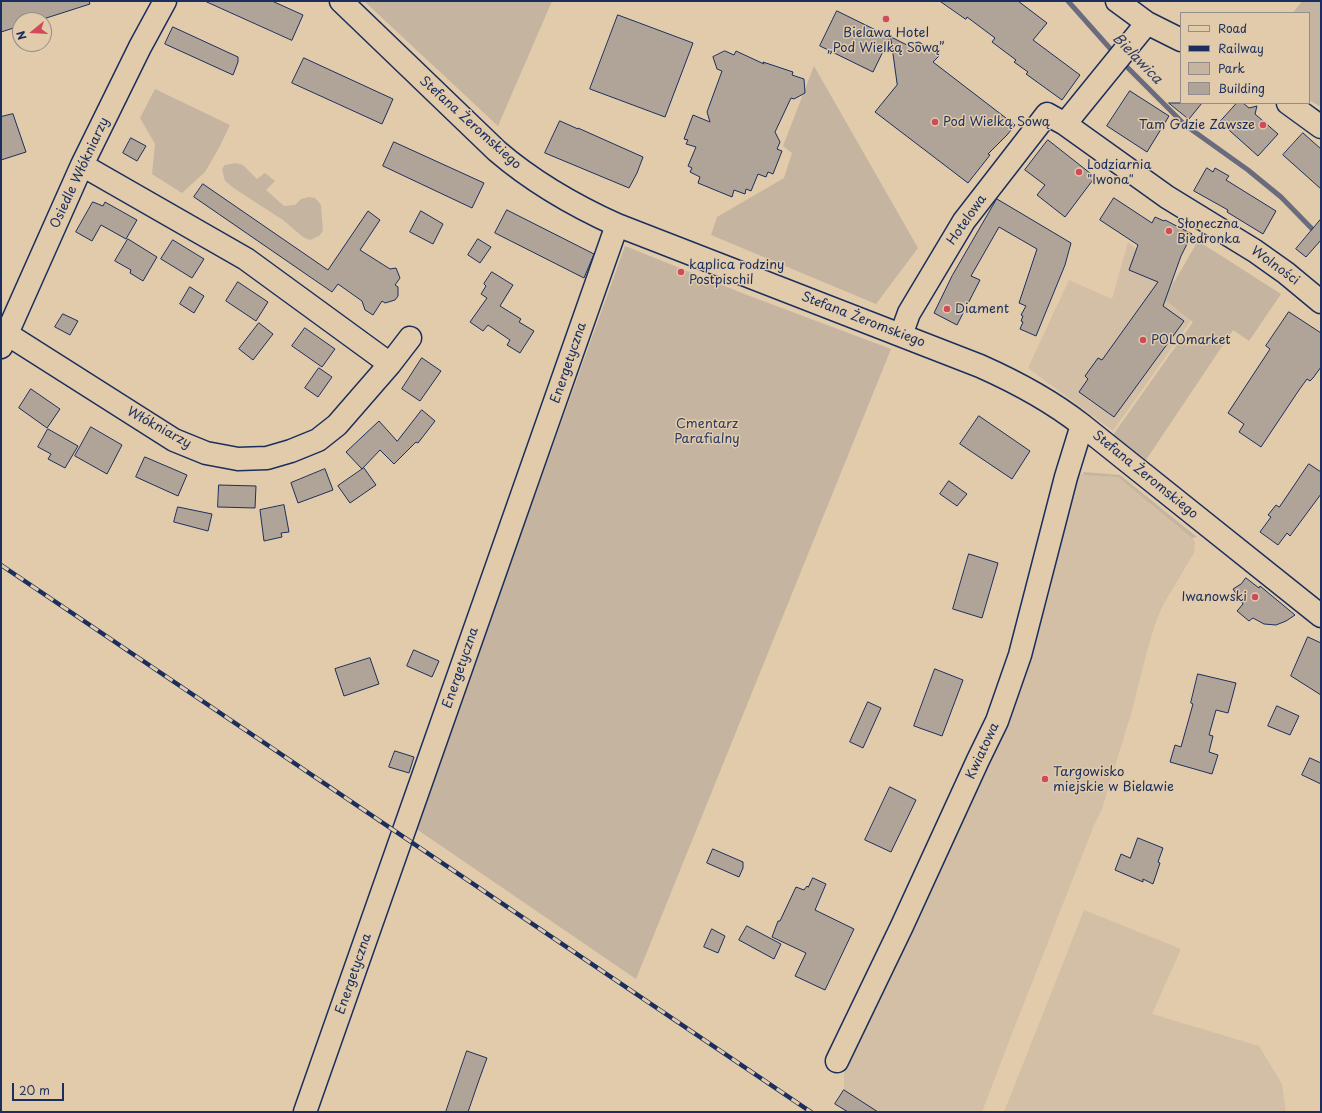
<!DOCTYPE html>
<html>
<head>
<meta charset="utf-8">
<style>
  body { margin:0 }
  #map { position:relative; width:1322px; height:1113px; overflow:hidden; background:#e1cbab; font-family:"Playpen Sans",sans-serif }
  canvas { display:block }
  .frame { position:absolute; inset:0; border:2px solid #1b2f5e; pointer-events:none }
  .legend { position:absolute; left:1180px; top:12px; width:130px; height:92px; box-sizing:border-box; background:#e1cbab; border:1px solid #928d8c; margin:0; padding:5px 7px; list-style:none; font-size:12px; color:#1b2f5e }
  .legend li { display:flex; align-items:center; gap:8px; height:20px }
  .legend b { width:20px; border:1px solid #928d8c }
  .north { position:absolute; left:12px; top:12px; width:40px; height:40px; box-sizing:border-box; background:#e1cbab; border:1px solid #928d8c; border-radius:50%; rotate:252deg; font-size:11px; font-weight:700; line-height:16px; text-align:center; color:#1b2f5e }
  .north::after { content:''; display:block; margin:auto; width:14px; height:18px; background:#d1495b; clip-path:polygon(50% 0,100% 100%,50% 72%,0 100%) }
  .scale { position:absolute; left:12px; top:1083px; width:52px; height:18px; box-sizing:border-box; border:2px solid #1b2f5e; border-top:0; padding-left:5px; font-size:12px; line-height:14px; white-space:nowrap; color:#1b2f5e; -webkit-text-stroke:3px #e1cbab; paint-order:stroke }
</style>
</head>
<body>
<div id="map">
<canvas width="1322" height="1113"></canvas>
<div class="frame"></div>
<ul class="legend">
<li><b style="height:5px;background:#e1cbab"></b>Road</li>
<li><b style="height:5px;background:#1b2f5e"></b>Railway</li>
<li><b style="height:11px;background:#c4b4a0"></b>Park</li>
<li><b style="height:11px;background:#b0a498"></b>Building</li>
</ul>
<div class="north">N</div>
<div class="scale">20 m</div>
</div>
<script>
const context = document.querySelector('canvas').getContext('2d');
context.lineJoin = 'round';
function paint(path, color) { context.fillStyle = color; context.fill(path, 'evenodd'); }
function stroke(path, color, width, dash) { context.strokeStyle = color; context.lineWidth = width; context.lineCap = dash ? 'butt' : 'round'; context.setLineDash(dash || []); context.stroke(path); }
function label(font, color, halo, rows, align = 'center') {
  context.font = font + ' "Playpen Sans",sans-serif'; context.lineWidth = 3; context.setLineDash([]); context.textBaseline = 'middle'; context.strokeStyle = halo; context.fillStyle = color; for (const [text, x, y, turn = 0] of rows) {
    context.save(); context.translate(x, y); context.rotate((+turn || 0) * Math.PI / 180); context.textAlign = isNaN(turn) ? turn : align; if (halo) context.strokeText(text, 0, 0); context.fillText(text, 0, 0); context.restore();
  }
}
paint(new Path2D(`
  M1128,242L1202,305L1113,431L1028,368L1069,280L1112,299Z
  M1079,474L1118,477L1192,538L1195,542L1194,553L1163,605L1157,619L1149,644L1131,714L1102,809L1094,825L1006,1049L982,1112H878L844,1090V1063L1028,662L1050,591L1065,519Z
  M1084,910L1181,949L1152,1014L1259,1046L1282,1084L1286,1112H1004Z`), '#d2bfa5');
paint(new Path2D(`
  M364,1H552L498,126Z
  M1302,1H1321V104L1319,106L1309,100V13H1293Z
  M814,66L918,248L876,304L711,235L717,217L784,178L792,153L783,146Z
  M155,89L230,125L219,148L205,172L182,193L152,174L155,144L140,118Z
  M236,163L243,165L257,179L265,173L275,181L266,190L284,206L295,205L301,199L309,197L315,198L321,205L323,231L319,236L310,240L303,237L283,220L235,189L225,181L222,169L225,165Z
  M1198,241L1281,294L1249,341L1233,330L1146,460L1113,435L1193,322L1164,299Z
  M625,246L747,295L891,349L636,979L415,828Z
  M1083,472L1120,475L1197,537L1192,538L1118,477L1084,475Z`), '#c4b4a0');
stroke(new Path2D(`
  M1068,1L1115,54
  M1122,62L1185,125L1248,170L1281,197L1321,238`), '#6a6c7d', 5);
const building = new Path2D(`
  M1,1H89L90,4L40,20H20V26L1,32Z
  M205,1H272L303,15L292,40Z
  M940,1H1018L1047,23L1033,40L1080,75L1062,100L1026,74L1028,72L1014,62L1016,60L992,42L995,38L967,17L966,19Z
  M837,11L890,37L873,72L820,46Z
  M618,15L693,43L665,117L590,89Z
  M173,27L238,57V62L233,75L165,44Z
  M891,37L911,47L914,43L919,42L929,48L939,56L933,62L1015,125L1007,135L988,154L990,155L968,183L875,112L897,85Z
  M725,51L734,55L736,51L764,64L763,62L793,72L792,75L804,79L805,93L794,99L791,98L775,132L780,142L777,149L782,151L773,174L768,172L766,177L758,174L751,191L746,189L745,194L734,190L732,197L698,183L700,177L690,172L692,168L688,166L696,147L686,144L688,140L684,139L693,115L710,122L707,112L722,71L717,69L713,57Z
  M304,58L393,99L382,124L292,83Z
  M1130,91L1169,116L1147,152L1107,126Z
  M1169,103H1202L1189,119Z
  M1237,103H1243L1249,108L1257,106L1255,114L1278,134L1258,156L1220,122Z
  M13,114L26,152L1,160V117Z
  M560,121L578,129V128L643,157L637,173L629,188L545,153Z
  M1303,133L1321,149V189L1283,155Z
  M131,138L146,146L137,161L123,153Z
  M1048,140L1095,177L1065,217L1037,195L1045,185L1025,170Z
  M394,142L484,183L472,208L383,166Z
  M1207,168L1213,172L1215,168L1229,176L1226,180L1276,211L1263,234L1227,212L1228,210L1194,191Z
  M203,184L328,270L368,211L380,220L360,250L390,269L396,268L400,278L395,285L398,287V296L395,300L385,303L382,301L373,315L365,310L362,301L338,284L332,292L194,197Z
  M1114,198L1152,223L1155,217L1164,221L1165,220L1192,234L1181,256L1163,306L1184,321L1114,417L1079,392L1088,379L1085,376L1098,358L1102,360L1158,282L1129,270L1138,245L1100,220Z
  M997,199L1071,243L1065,265L1036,336L1020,329L1023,322L1021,321L1023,316L1021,315L1026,306L1019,303L1037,249L999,227L971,276L980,280L957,325L934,313L952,276Z
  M93,202L103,206L105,202L137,220L126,239L101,225L92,241L76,232Z
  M507,210L594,254L584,278L495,233Z
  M421,211L443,224L433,244L410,232Z
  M1321,219V240L1306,257L1296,249Z
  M128,239L157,257L143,281L130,273L131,270L115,261Z
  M478,239L491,247L480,263L468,255Z
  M173,240L204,259L192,278L161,259Z
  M492,272L513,285L500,306L521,319L519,322L534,331L520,353L507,345L510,340L488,325L483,331L470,322L487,298L481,294L486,286L484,284Z
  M238,282L268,302L256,321L226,301Z
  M190,287L204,296L194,313L180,304Z
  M1289,312L1321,333V367L1313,378L1310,381L1307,379L1299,390L1261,447L1239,432L1244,424L1228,413L1270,349L1266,346Z
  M63,314L78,321L70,335L55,327Z
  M259,323L273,334L253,360L239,349Z
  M305,328L335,349L322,367L292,346Z
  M422,358L441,371L420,401L402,389Z
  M319,368L332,377L318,397L305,388Z
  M31,389L60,409L47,428L19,408Z
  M422,410L435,421L418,443L416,442L394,464L380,450L362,469L346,452L379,421L397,441Z
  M979,416L1030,451L1012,479L960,444Z
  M91,427L122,445L107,474L75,456Z
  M48,429L78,446L65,468L48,459L51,454L38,447Z
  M145,457L187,475L178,496L136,477Z
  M1309,464L1321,472V494L1290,536L1287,533L1278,545L1260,532L1271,517L1268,515L1276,505L1279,507Z
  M364,468L376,485L350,503L338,486Z
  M325,469L333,490L298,503L291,483Z
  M949,481L967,494L957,506L940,494Z
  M219,485L256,486L255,508L218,507Z
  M284,505L289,532L281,533L282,537L264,541L260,510Z
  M178,507L212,514L208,531L174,522Z
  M969,554L998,563L982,618L953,609Z
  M1246,578L1259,588L1260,586L1295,615L1286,621L1276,625L1264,624L1253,618L1249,621L1237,611L1243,604L1233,589L1241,584Z
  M1308,637L1321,643V695L1291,676Z
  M414,650L439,661L432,677L407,666Z
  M370,658L379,684L344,696L335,669Z
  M935,669L963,680L942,736L914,726Z
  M1198,674L1236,683L1228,713L1216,710L1209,735L1213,736L1209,752L1218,755L1212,774L1170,762L1175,745L1181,747L1193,704L1191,703Z
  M868,702L881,708L863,748L850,742Z
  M1277,706L1299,716L1290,735L1268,726Z
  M395,751L414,757L409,773L389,767Z
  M1310,758L1321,763V784L1302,775Z
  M890,787L916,800L891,852L865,840Z
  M1138,838L1163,848L1158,862L1160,863L1153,884L1143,879V882L1115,870L1121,854L1130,858Z
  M713,849L743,862V868L739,877L707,863Z
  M813,878L826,884L815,910L854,929L825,990L795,976L806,953L772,937L778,921H780L796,887L804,890L807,886L808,887Z
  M747,926L781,944L774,959L739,940Z
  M712,929L725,936L718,953L704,947Z
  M467,1051L487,1058L479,1080L468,1112H446Z
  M844,1090L878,1112H848L835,1104Z`);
paint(building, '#b0a498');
stroke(building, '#1b2f5e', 1);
const minor = new Path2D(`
  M341,1L497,151C533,182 575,206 617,225L980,366C1016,382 1050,400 1082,425L1321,616
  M1117,1L1147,23L1181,40
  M1288,103L1321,127
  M1065,124L1147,23
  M82,165L246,259L390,364
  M7,334L174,440L206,453L238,459L267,458L291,451L318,440L337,425L390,364L410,338
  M901,335L909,313L964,221L1047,114L1065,124L1167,197L1255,251L1286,273L1321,302
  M1,347L82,165L140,47L165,1
  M837,1061L902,926L978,760L997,721L1020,655L1066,477L1082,425
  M305,1112L617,225`);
stroke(minor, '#1b2f5e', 25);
stroke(minor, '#e1cbab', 22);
const rail = new Path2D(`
  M1,565L811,1112`);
stroke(rail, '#1b2f5e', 4.5);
stroke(rail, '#e1cbab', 3, [9]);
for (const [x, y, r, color] of [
  [886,19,4,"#d1495b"],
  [935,122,4,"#d1495b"],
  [1263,125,4,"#d1495b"],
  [1079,172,4,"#d1495b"],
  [1169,231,4,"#d1495b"],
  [681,272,4,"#d1495b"],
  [947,309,4,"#d1495b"],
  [1143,340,4,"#d1495b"],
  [1255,597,4,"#d1495b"],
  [1045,779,4,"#d1495b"]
]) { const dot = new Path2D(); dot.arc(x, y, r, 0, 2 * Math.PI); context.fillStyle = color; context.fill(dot); stroke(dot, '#e1cbab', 1.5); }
label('13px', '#1b2f5e', '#e1cbab', [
  ["Bielawa Hotel",886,33,"center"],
  ["„Pod Wielką Sową”",886,48,"center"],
  ["Pod Wielką Sową",943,122],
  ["Tam Gdzie Zawsze",1255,125,"right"],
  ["Lodziarnia",1087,165],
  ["\"Iwona\"",1087,180],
  ["Słoneczna",1177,224],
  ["Biedronka",1177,239],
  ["kaplica rodziny",689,265],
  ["Postpischil",689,280],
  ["Diament",955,309],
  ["POLOmarket",1151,340],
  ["Iwanowski",1247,597,"right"],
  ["Targowisko",1053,772],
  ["miejskie w Bielawie",1053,787]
], 'left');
label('13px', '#1b2f5e', '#e1cbab', [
  ["Stefana Żeromskiego",470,123,42],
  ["Osiedle Włókniarzy",80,173,-65],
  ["Hotelowa",967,220,-55],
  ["Wolności",1275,266,36],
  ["Stefana Żeromskiego",863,320,21],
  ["Energetyczna",569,363,-71],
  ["Włókniarzy",159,428,29],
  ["Stefana Żeromskiego",1145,475,39],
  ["Energetyczna",461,668,-71],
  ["Kwiatowa",983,751,-65],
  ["Energetyczna",354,974,-71]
]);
label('13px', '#2c3c65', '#e1cbab', [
  ["Cmentarz",707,424],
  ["Parafialny",707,439]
]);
label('italic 14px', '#2f3e66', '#e1cbab', [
  ["Bielawica",1137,59,46]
]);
</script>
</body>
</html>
